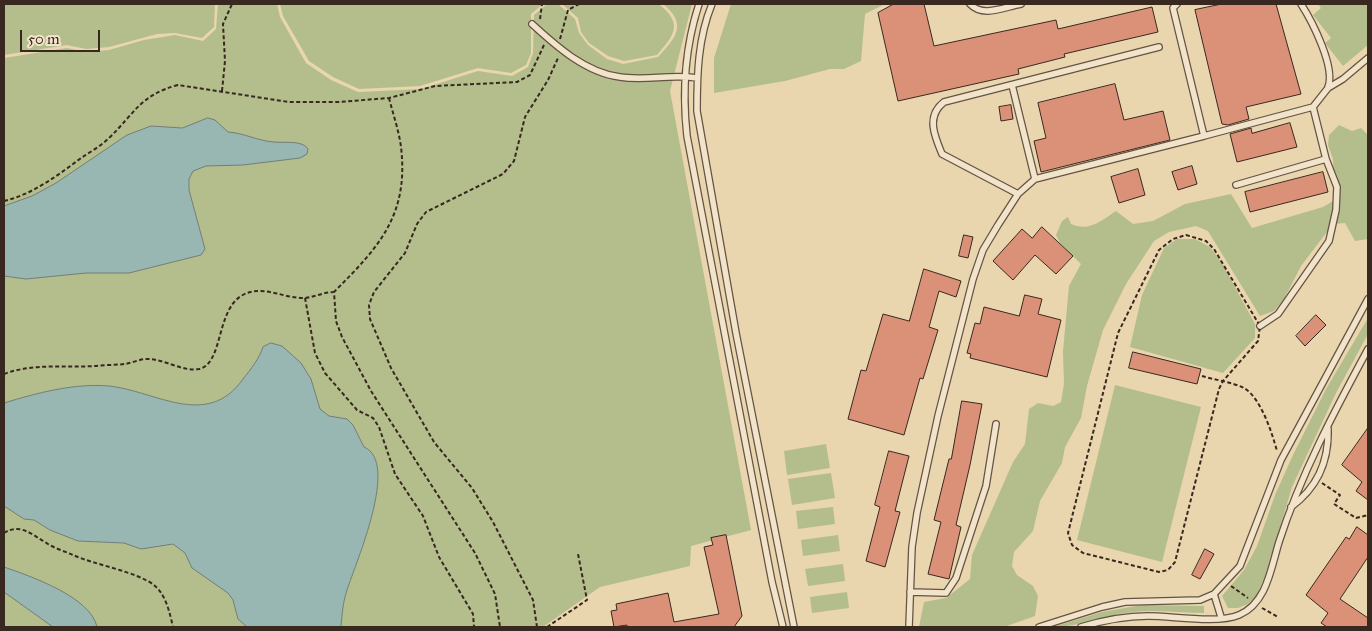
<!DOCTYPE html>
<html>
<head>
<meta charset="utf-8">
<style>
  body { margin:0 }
  #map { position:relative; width:1372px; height:631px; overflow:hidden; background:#e9d5ae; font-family:"IM FELL Great Primer",serif }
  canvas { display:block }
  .frame { position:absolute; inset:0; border:5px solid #39281f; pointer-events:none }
  .scale { position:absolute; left:20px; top:30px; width:80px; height:22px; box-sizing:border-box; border:2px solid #39281f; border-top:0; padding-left:6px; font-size:15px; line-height:18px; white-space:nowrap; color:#39281f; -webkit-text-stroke:4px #f1e4ca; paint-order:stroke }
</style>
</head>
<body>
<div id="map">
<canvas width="1372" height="631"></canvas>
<div class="frame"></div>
<div class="scale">50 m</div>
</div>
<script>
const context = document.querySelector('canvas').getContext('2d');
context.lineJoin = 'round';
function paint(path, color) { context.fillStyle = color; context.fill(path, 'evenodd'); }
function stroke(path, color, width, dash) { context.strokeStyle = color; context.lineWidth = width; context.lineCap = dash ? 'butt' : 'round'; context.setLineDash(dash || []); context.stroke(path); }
paint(new Path2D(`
  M4,4H215L214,27L202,38L175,33L157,34L109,47L86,49L67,45L4,55Z
  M218,4H277L280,17L306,63L331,80L358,92L421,89L478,71L512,76L528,67L533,53L534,15L547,4H558L575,19L579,33L588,45L607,59L623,64L658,57C676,38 688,24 663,4H692L670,91L751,530L691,546L690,566L600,587L543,627H4V58L67,48L86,52L109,50L144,40L175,35L203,41L216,29Z
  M280,4H543L531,14V53L526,65L511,73L478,68L420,86L359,89L333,77L309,61L283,16Z
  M562,4H659C683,24 675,34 657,55L624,61L608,56L589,43L581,32L578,18Z
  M731,4H885L865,14L861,61L844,69H830L785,81L714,93V58Z
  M1318,4H1368V45L1343,66L1325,43L1331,38L1313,15L1321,8Z
  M1339,125L1352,131L1361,128L1368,135V239L1355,241L1345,223L1333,224L1301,266L1284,299L1274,311L1260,316L1208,231L1196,226L1169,232L1154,241L1126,284L1103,330L1087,386L1081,418L1065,447L1062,463L1040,501L1033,531L1014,552L1012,566L1017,575L1033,586L1038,596L1035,616L1004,627H919L924,602L946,598L970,579L972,555L1013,462L1025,444L1029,409L1038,403L1053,406L1061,402L1064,384L1063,351L1069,286L1081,264L1060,243L1056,235L1062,221L1068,217L1071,224C1089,232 1101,221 1116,211L1133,224L1153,221L1185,204L1231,194L1252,228L1323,207L1335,200L1333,159L1328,145L1329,135Z
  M1177,239H1195L1210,247L1222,263L1255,324V338L1223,373L1130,347L1142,295L1164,248Z
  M1368,318V334L1336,393L1292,487L1266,575L1256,596L1248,604L1238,608H1228L1222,596L1244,570L1257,546L1275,495L1293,455L1326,389Z
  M1115,385L1201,407L1162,562L1077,540Z
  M826,444L830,468L787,475L784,451Z
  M831,473L835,498L792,505L788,479Z
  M833,507L835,524L798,529L796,511Z
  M838,535L840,551L803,556L801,540Z
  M843,564L845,581L808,586L805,569Z
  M847,592L849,608L812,613L810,597Z
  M1142,605L1204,606V613C1180,613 1157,609 1133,612C1106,615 1080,627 1053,627L1102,612Z`), '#b3be8c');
const water = new Path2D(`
  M208,118L215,120L228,132C244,133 258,141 274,142C284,143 303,140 308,149L307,154L300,158L243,165L206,166L193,171L189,179V190L205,249L201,255L129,273H86L26,279L4,276V206L32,196L56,183L127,135L151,126L182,128Z
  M271,343L282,346L301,363L311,379L320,409L329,416L347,419L353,425L364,447C400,462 356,562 347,590C343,602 342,614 341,627H247L238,619L233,600L228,593L192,568L185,553L173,544L141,549L124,543L78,541L50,530L34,520L24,519L4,506V403C37,393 74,383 109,386C156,391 207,430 243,379C251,369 259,359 263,347Z
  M4,567C30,576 91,597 97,627H53L4,592Z`);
paint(water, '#99b7b2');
stroke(water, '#737e77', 1);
const building = new Path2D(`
  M894,4H924L934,46L1056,20L1058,29L1152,7L1158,32L1064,54L1065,57L1018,69L1019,74L898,101L878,13Z
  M1222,4H1276L1301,94L1246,107L1249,119L1228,125L1222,124L1195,10Z
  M1115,84L1124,120L1163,111L1170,140L1041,172L1034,141L1046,138L1038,103Z
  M1011,105L1013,119L1001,121L999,107Z
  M1290,123L1297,147L1237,162L1230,134L1251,128L1252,133Z
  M1192,166L1197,184L1178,190L1172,172Z
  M1138,169L1145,195L1119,203L1111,177Z
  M1323,172L1328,192L1250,212L1245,192Z
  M1042,227L1073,256L1056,274L1035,255L1013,280L993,261L1022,229L1032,238Z
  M964,235L973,237L968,258L959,256Z
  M924,269L961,281L956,297L939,291L929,327L938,330L923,379L920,378L904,435L848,419L861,370L866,371L883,314L909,321Z
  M1025,295L1042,299L1038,314L1061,320L1047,377L970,358L971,354L967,353L975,323L980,324L984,307L1019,316Z
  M1316,315L1326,325L1305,346L1296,336Z
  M1133,352L1201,369L1197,384L1129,368Z
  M962,401L982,404L970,465L956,525L961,527L949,579L928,574L941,522L934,520L949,459H951Z
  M1368,428V500L1356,491L1362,482L1342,465Z
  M889,451L909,456L895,511L900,512L885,567L866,561L880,507L875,505Z
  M1357,527L1368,535V557L1340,599L1368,618V627H1327L1321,623L1328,613L1306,595L1346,537L1349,539Z
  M726,535L742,616L734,627H627V625L614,627L611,611L617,610L616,604L668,593L674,622L719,614L704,547L713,545L711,538Z
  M1205,549L1214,554L1200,579L1192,575Z`);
paint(building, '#db9177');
stroke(building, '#39281f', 1);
const lane = new Path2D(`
  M699,4C685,47 682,91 687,136L772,582L783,627
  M712,4C698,38 697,74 697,111L736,333L794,627
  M970,4C983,18 1004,7 1021,4
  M1177,4L1173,8L1204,136L1313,107L1328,88L1343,79L1368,58
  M1301,4C1312,21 1336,68 1328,87
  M532,24C556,46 586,73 620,77C645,81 671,74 697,78
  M1012,85L1035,179
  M1236,185L1326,159L1313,107
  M1018,194L942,154C934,135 926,116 944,102L1159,47
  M1260,326L1278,314L1329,241L1336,210L1337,187L1326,159
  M1291,507C1317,488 1329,461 1328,429
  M910,592L946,593L956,578L986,486L996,424
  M1214,594L1221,617
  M909,627L912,547L917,513L938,416L973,279L983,250L998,225L1018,194L1035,179L1204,136
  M1039,627L1102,607L1125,602L1200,600L1214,594L1240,566L1281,460L1368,299
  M1081,627C1104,620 1125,616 1148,616C1173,616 1217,624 1239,615C1267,603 1271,568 1279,542C1301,474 1334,412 1368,349`);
stroke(lane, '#655343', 8);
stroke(new Path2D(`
  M540,19L542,4
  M560,39L568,10L579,4
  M222,91L225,61L223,24L232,4
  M389,98C393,114 399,131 401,147C409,215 379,247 334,292L336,321L342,337L371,391L475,553L495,594L500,627
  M4,201C33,194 57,176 81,158C90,152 101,146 109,138C135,113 140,95 178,85L289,102H338L389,98L435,86L517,82L530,75L544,45
  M1186,235L1206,241L1214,249L1260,326L1258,341L1223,381L1219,389L1175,562L1168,570L1159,572L1083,553L1072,545L1068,533L1118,333L1159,250L1173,239Z
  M305,298L315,353L325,373L357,410L373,418L379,427L395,474L423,516L439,557L473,614L474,627
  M4,374C33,363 64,368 94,366C104,365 115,365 125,364C132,363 140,359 147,359C165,359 182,372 199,369C223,364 216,312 241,296C262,283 283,299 305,298C315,297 324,292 334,292
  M1202,376C1215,380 1232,382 1244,388C1261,398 1272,433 1277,451
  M1322,483L1340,495L1334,504L1356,518L1368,515
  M4,533C20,523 31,534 45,542C53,548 64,551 73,555C95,565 139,572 155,586C166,595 170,614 173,627
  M1231,586L1248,598
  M1262,608L1278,617
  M537,627L533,600L493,522L472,488L434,442L391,368L370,319L369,305L374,292L405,253L417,224L426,212L503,174L514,161L525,117L548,80L558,58
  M547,627L587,600L578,554`), '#39281f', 2, [4, 2.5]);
stroke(lane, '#f1e4ca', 5.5);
</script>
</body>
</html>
